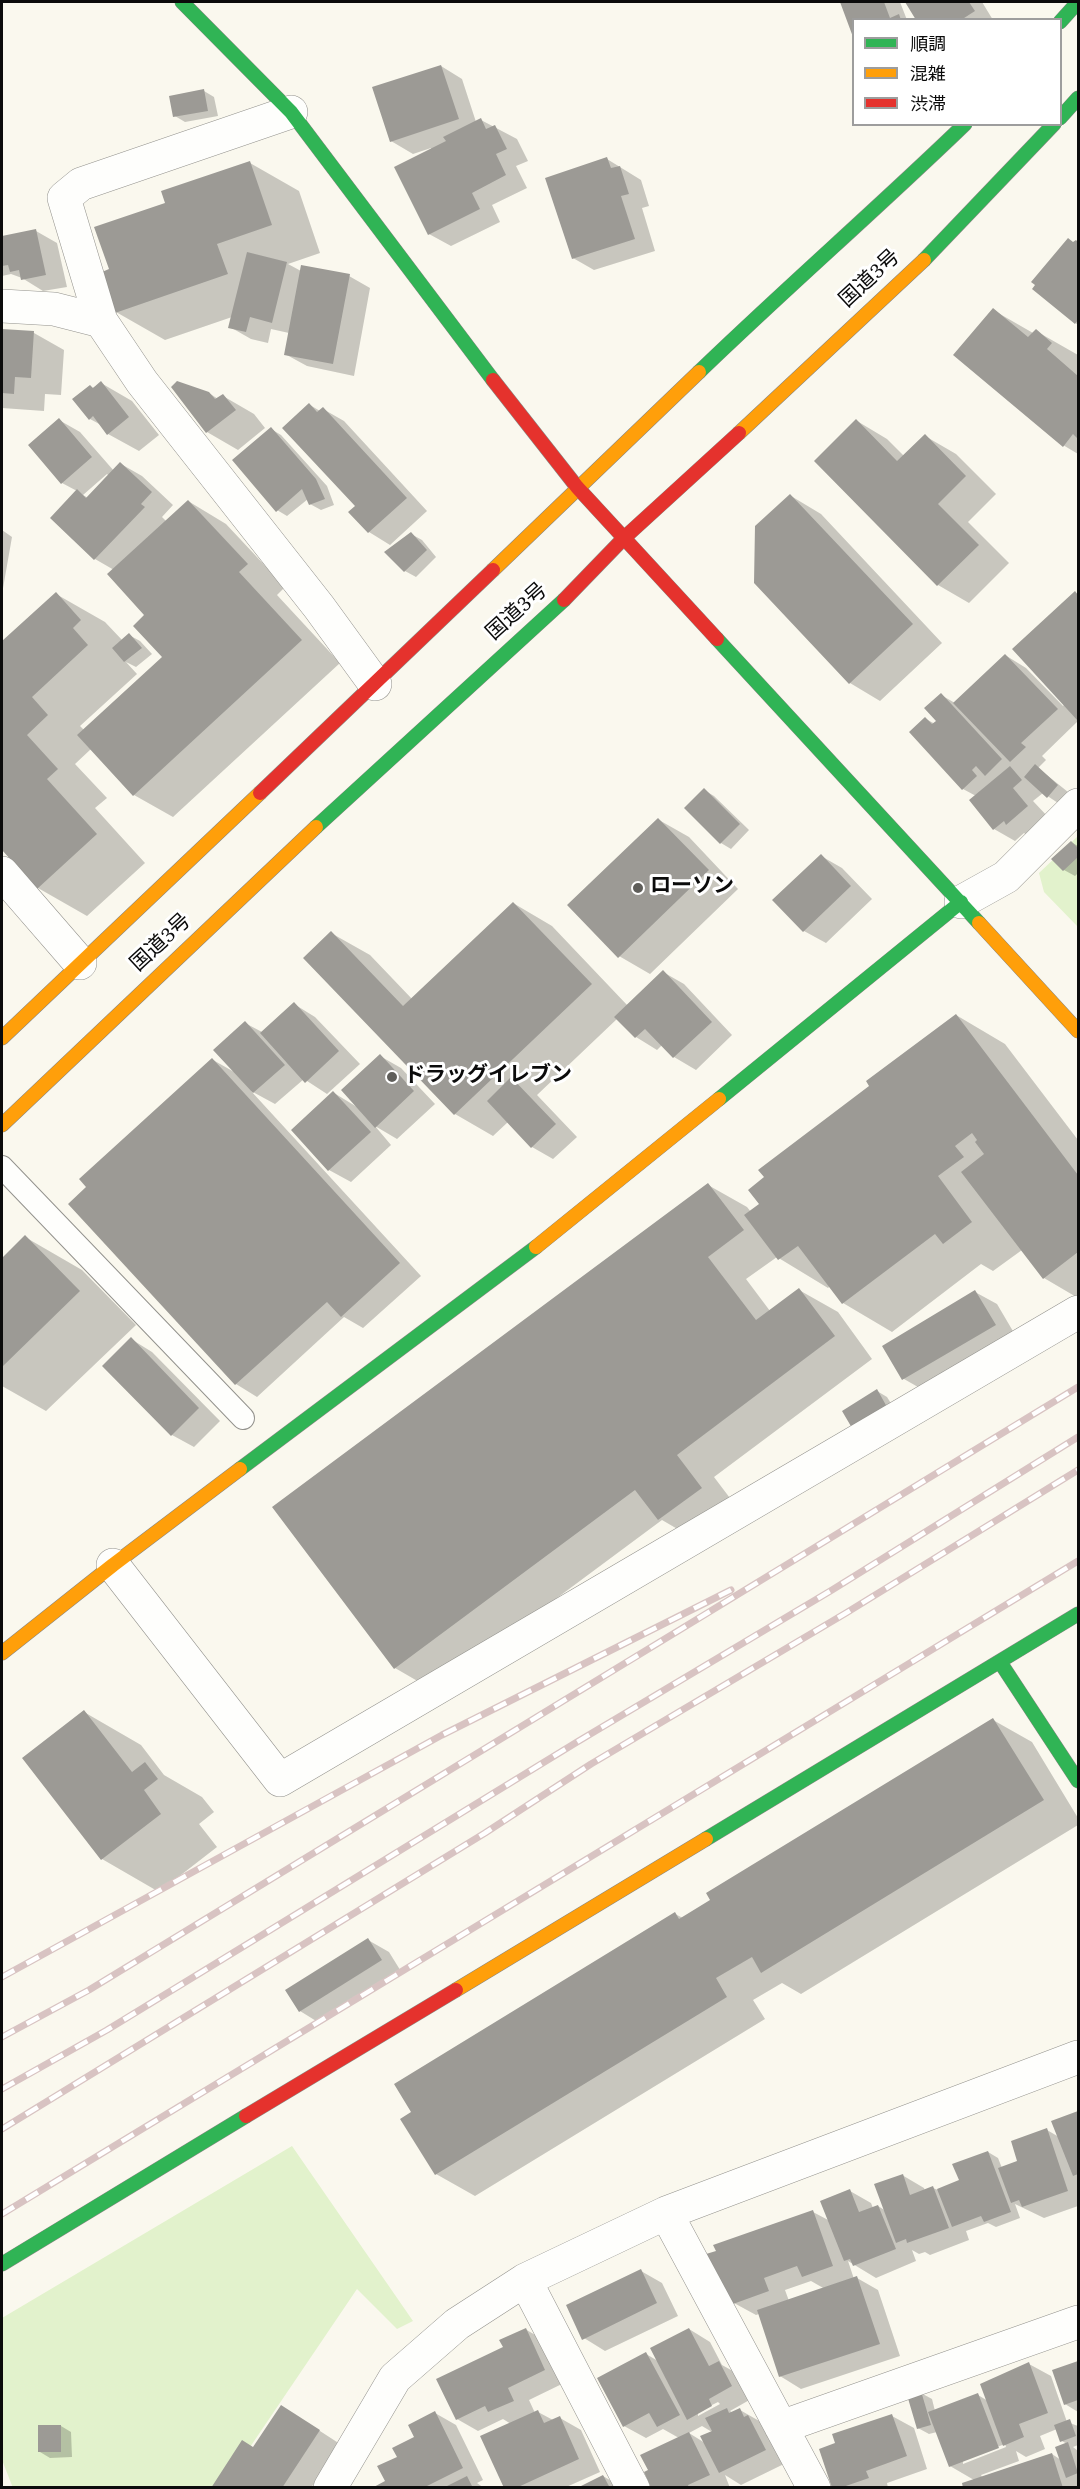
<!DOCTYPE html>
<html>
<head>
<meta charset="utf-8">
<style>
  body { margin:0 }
  #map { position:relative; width:1080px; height:2489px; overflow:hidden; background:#faf8ee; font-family:Spectral,"Noto Sans JP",serif }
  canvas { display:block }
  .frame { position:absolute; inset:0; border:3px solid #0b0b0b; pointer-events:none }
  .legend { position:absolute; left:852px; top:18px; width:210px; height:108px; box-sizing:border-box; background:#fff; border:2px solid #9d9d9d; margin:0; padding:8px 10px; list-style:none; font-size:18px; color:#0b0b0b }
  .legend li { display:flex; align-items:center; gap:12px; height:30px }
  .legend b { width:30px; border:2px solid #9d9d9d }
</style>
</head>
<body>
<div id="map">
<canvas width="1080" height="2489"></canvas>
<div class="frame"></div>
<ul class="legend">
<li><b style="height:8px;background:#30b455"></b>順調</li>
<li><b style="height:8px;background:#ff9f0a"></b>混雑</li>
<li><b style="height:8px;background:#e5322d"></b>渋滞</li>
</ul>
</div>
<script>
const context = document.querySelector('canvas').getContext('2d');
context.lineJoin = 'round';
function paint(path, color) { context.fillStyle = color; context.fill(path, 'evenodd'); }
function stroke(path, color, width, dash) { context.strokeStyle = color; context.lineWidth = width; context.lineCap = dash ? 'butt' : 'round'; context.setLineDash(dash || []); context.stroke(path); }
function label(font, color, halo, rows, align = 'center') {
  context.font = font + ' Spectral,"Noto Sans JP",serif'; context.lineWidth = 6; context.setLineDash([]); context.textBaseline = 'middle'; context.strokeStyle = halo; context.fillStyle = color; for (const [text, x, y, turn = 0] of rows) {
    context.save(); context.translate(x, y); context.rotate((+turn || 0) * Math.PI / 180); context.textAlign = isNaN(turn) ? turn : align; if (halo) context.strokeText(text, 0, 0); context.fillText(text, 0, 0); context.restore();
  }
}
paint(new Path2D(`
  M1078,836V927L1044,892L1039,873Z
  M292,2146L413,2321L397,2329L357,2289L223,2487L13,2488L2,2460V2318Z`), '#e2f2cc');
paint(new Path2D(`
  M841,2H900L907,20H854V33Z
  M906,2H982L993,20H918Z
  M441,66L462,79L476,122L481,120L517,139L528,161L516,166L527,188L492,205L500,222L451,246L429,234L431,148L413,154L391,141Z
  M204,91L214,97L218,116L185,122L175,116Z
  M607,159L641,180L649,206L642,208L655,251L594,270L573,258Z
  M250,163L299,191L320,253L288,264L301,271L349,276L370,288L354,376L307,366L285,354L289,333L271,329L268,343L251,339L230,327L232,317L165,340L116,312L110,270L167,204Z
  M36,231L57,243L67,287L43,291L22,278L11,274L2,276V238Z
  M1076,242L1078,243V325L1034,289Z
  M993,310L1033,333L1036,331L1078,355V454L1063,445Z
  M2,330L34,333L64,350L61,395L45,394L44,411L2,408Z
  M101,383L132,401L159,435L139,451L108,434L103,426L90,419L74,399Z
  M209,393L218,399L223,396L254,414L265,428L238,450L207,432Z
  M310,405L320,411L323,409L344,421L427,511L390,545L369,532Z
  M59,420L80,432L114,471L121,464L142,476L173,505L162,517L166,521L188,501L226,524L285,587L277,595L340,663L173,817L134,795L91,749L75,764L107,798L95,808L145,863L87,916L38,888L2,848V643L56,594L105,622L123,641L129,635L140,641L152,654L136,667L126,662L137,674L80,726L84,730L164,657L147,615L114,570L95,559L52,518L77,491L62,483ZM107,474L109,476L88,498L83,495Z
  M857,421L887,439L904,456L925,436L956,454L996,494L968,522L1009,563L969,603L938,585L816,461Z
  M271,429L281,435L327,486L334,505L321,510L310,504L308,499L287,516L277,510Z
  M791,496L821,514L942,643L880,701L850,683Z
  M2,530L12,537L2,594Z
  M411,534L422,540L436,557L416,577L405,571Z
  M1075,593L1078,595V721L1042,756L1046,760L1038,768L1068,792L1058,803L1043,793L1033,801L1049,818L1028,836L1024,833L1015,841L994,829L976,796L963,789L926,719L935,724L938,721L941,695L955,703L1005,655L1026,668L1063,706L1065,704Z
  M704,790L714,796L749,830L731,849L721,843Z
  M659,820L689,837L738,889L650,974L619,956Z
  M1071,842L1078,846V873L1075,876L1064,870L1053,859Z
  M821,856L842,868L872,899L826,943L804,931L775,900Z
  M513,903L552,926L628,1006L663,972L684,984L732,1035L696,1070L674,1057L662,1045L657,1050L636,1037L618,1018L537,1095L577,1137L553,1159L532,1147L508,1122L493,1136L455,1114L331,933L370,955L413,1000Z
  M294,1004L315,1017L360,1064L327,1094L304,1079L275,1104L251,1091L421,1276L363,1328L344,1317L257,1397L236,1384L213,1060L236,1073L245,1023L262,1032Z
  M956,1015L1005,1044L1078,1140V1298L1044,1278L1022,1250L993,1271L981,1264L892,1332L843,1303L830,1286L828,1288L777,1257L746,1279L770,1311L799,1290L838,1312L872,1359L714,1477L739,1510L698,1541L662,1520L433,1690L395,1668L708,1185L747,1207L751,1212L761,1204L871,1086Z
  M380,1056L401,1068L435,1104L397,1139L375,1126L391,1145L351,1182L329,1170L334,1093L357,1107Z
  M25,1237L82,1270L136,1325L46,1411L2,1386V1260Z
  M975,1292L997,1304L1017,1338L925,1391L904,1379L884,1346Z
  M131,1339L152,1352L220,1421L194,1447L172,1435Z
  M877,1391L887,1397L897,1413L864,1433Z
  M84,1712L141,1745L164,1775L202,1797L214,1812L199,1824L217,1847L159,1892L102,1859L24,1759Z
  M993,1720L1032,1742L1078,1818V1825L801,1994L782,1983L753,2000L765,2019L475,2196L436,2174L675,1914L683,1918Z
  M368,1940L389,1952L402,1973L321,2024L300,2011Z
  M1078,2112V2206L1044,2218L1015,2204L1020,2218L996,2227L988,2223L966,2231L969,2240L930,2255L925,2252L919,2254L912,2250L916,2261L876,2278L848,2261L854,2279L857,2278L878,2290L900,2356L801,2389L780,2376L759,2314L756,2315L734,2303L813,2212L830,2221L850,2191L871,2203L873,2208L878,2206L886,2211L902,2175L924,2188L925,2191L933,2188L938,2190L961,2181L988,2152L998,2158L1002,2168L1019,2162L1047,2130L1059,2137L1053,2122ZM811,2281L825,2289L789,2301L785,2290Z
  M641,2271L662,2283L678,2316L605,2351L584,2338Z
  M525,2329L547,2342L566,2382L529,2400L535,2413L538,2412L553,2420L560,2418L581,2430L600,2472L564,2488H505L511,2424L503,2419L478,2431L457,2419L505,2348Z
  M689,2329L710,2342L722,2365L740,2375L753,2398L730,2411L733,2413L740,2410L761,2422L786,2463L741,2485L725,2475L730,2488H652L679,2438L663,2429L646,2438L624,2426L646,2354L658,2361ZM718,2402L720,2404L698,2416V2412ZM702,2426L712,2432L705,2443L689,2433Z
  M1078,2363V2412L1065,2404L1054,2371Z
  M1029,2364L1051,2376L1067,2422L1078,2426V2445L1073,2447L1078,2451V2488H965L974,2480L950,2466L937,2432L929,2434L918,2428L921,2393L932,2399L935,2411L978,2395L988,2401ZM1057,2429L1062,2441L1067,2444L1061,2460L1052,2454L982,2477L981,2475L1019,2461L1016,2451L1026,2457L1045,2449L1040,2436ZM1005,2444L1006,2447L963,2464V2460Z
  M435,2413L456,2425L483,2480L477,2483L484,2488H375L387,2482L399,2458Z
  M892,2416L914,2428L927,2469L887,2483L888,2488H834Z
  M303,2420L340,2444L311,2488H213L254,2449Z
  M61,2426L71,2432L72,2457L50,2458L40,2452Z
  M603,2476L623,2488H580Z`), '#0003');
paint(new Path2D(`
  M840,2H884L890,18L899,14L901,20H854L853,37Z
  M905,2H969L975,11L961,20H916Z
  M441,65L459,119L390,142L372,87Z
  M204,89L208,111L173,117L169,96Z
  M481,118L486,129L495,125L507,149L496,154L506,175L472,193L480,209L428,235L394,167L446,141L443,137Z
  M607,157L611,168L620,166L629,194L621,196L635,239L572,259L545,178Z
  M250,161L272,225L217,244L228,274L115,313L102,272L109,269L94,227L165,203L161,191Z
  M36,229L46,275L21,280L19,270L10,272L8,265L2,266V236Z
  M1068,238L1073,242L1076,240L1078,242V320L1075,324L1032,289L1035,285L1031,282Z
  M247,252L287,262L272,323L250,317L246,332L228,328Z
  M301,265L350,274L333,364L284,355Z
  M993,308L1028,337L1036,329L1052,343L1047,349L1078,376V439L1073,434L1063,447L953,355Z
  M2,329L34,331L31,378L15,377L14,394L2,393Z
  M101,381L129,417L107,435L93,416L89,420L72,399L90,385L93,388Z
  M177,381L209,392L215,399L223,394L236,410L206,433L171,387Z
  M309,403L317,412L323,407L407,498L368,533L348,512L355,506L282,428Z
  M59,418L92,457L61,484L28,445Z
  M856,419L897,461L925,434L966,476L938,504L979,545L937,586L814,461Z
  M271,427L316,479L325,499L309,505L302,489L276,512L232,460Z
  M120,462L152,492L141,504L145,507L94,560L50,518L77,489L86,498Z
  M790,494L913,624L849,684L754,583L755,526Z
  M188,500L248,564L239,572L302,640L133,796L77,735L162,657L133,626L144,615L107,574Z
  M411,532L427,550L404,572L384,552Z
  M1075,591L1078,595V721L1012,649Z
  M56,592L81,620L73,628L88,645L32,697L48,715L27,735L58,769L47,779L97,834L37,889L2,850V641Z
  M129,633L142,648L124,662L112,648Z
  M1005,654L1058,709L1021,743L1026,747L1010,762L953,703Z
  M941,693L1002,759L985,776L976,766L972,770L977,776L962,790L909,732L925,717L932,724L936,721L924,708Z
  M1035,764L1058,785L1047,798L1024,777Z
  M1010,766L1022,780L1013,788L1028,806L1006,825L1004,821L993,830L969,800Z
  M704,788L740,824L720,844L684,808Z
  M658,818L709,870L618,958L567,905Z
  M1071,841L1078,848V857L1063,871L1051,859Z
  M821,854L851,886L803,932L772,900Z
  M513,902L592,984L454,1115L303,958L331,931L403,1006Z
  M663,970L712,1022L673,1058L645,1029L635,1038L614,1017Z
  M294,1002L339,1051L305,1083L260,1033Z
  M956,1014L1078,1175V1252L1043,1279L961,1172L984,1154L975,1142L977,1140L972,1133L955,1146L964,1157L938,1176L972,1222L943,1244L935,1234L842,1304L798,1246L778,1260L744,1215L759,1204L748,1190L764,1177L758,1170L869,1086L866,1081Z
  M245,1021L285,1065L253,1093L213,1050Z
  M380,1054L414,1091L375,1128L341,1090Z
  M212,1058L400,1263L341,1317L327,1302L235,1385L68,1204L86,1187L79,1179Z
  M511,1077L556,1124L531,1148L487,1101Z
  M333,1091L371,1132L328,1171L291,1130Z
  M708,1183L744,1230L708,1257L756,1320L799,1288L835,1336L677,1455L702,1488L658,1520L635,1490L394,1669L272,1507Z
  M25,1235L80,1291L2,1367V1258Z
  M975,1290L996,1325L902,1380L882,1346Z
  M131,1337L199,1408L171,1436L102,1366Z
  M877,1389L887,1407L852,1428L842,1411Z
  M84,1710L132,1772L145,1762L158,1779L144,1790L161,1814L101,1860L22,1758Z
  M993,1718L1044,1800L761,1973L752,1957L716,1978L727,1997L435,2175L400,2119L411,2112L394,2084L675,1912L679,1919L710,1900L706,1893Z
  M368,1938L382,1960L299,2012L285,1990Z
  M1078,2111V2174L1073,2176L1051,2121Z
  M1047,2128L1068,2191L1022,2207L1019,2200L1011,2203L998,2168L1017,2161L1011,2141Z
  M988,2151L1011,2212L984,2222L981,2216L952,2227L937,2189L959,2180L952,2164Z
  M903,2174L910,2195L933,2186L949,2228L907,2243L906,2239L896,2243L874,2184Z
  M850,2189L859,2212L878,2205L896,2249L853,2266L850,2259L844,2261L820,2201Z
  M813,2210L833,2266L802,2277L797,2266L764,2278L769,2291L733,2304L706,2254L716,2251L713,2245Z
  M641,2269L657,2303L582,2340L566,2305Z
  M857,2276L880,2344L779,2377L757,2310Z
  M526,2328L545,2370L508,2388L514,2401L488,2412L485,2406L456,2420L436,2379L503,2347L499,2340Z
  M689,2328L709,2366L719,2361L732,2386L709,2399L712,2406L687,2420L650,2348Z
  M646,2352L680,2415L657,2427L649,2413L623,2427L597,2378Z
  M1078,2361V2400L1064,2405L1052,2370Z
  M1029,2362L1048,2413L1019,2424L1024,2437L1003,2446L980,2384Z
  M921,2391L931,2425L917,2429L907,2395Z
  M978,2393L999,2448L949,2467L928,2412Z
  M281,2405L320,2430L282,2488H211L242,2440L253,2447Z
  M727,2408L729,2413L740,2408L744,2417L748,2415L766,2450L719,2473L700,2436L712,2431L705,2418Z
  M538,2410L544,2423L560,2416L579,2459L516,2488H504L480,2436Z
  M435,2411L463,2468L423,2488H372L385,2481L377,2466L397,2457L392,2448L414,2437L408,2425Z
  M892,2414L907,2456L866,2471L869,2478L840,2488H832L819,2449L835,2443L832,2434Z
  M1070,2419L1076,2436L1060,2442L1054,2425Z
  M38,2425H61V2452H38Z
  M689,2432L710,2475L688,2485L689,2488H651L644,2472L648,2470L640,2455Z
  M1068,2442L1078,2473L1066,2478L1055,2447Z
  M1052,2453L1063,2488H963L962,2483Z
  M603,2475L610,2488H577Z
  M467,2476L473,2488H443Z`), '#9c9a95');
const lane = new Path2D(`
  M2,1167L243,1418`);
const street = new Path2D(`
  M2,306L54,309L101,321L142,382L319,607L375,684
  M101,321L64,198L81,184L291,112
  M2,873L80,963
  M961,902L1006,877L1078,805
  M113,1565L280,1780L1078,1312
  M666,2213L814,2488
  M525,2280L633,2488
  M781,2427L1078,2322
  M330,2488L395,2378L457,2324L525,2280L666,2213L1078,2057`);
const fast = new Path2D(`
  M182,2L291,112L493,380
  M1060,22L1078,2
  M1060,118L1078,98
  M924,260L1054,124
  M699,372C786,288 878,208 965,124
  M717,639L979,923
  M316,827L564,600
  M719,1099L961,902
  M240,1469L536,1247
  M1000,1662L1078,1781
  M706,1839L1078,1614
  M2,2264L246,2116`);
const slow = new Path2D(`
  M739,433L924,260
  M493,570L699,372
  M979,923L1078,1031
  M2,1038L260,793
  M2,1125L316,827
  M536,1247L719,1099
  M2,1653L113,1565L240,1469
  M456,1990L706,1839`);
const jam = new Path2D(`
  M493,380L577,487L717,639
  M564,600L624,538L739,433
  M260,793L493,570
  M246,2116L456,1990`);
stroke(lane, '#93928d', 24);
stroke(street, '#93928d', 34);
stroke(fast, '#898884', 15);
stroke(slow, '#898884', 15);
stroke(jam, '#898884', 15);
stroke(lane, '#fefefc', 22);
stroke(street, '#fefefc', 33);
stroke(fast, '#30b455', 14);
stroke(slow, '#ff9f0a', 14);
stroke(jam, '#e5322d', 14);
const rail = new Path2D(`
  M2,1977L442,1735L731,1590
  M2,2037L89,1990L1078,1387
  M2,2089L107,2030L577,1742L832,1590L1078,1437
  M2,2129L485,1833L591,1764L846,1613L1078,1470
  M2,2214L1078,1561`);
stroke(rail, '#d8c3c2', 7);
stroke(rail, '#fff', 4.5, [14]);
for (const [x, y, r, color] of [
  [638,888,6,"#5f5e5a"],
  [392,1077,6,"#5f5e5a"]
]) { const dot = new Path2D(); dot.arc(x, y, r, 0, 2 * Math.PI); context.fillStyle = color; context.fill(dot); stroke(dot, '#fff', 2); }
label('21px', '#0b0b0b', '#fff', [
  ["国道3号",871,280,-43],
  ["国道3号",518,613,-42],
  ["国道3号",162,944,-43]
]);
label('bold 21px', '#0b0b0b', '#fff', [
  ["ローソン",650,888],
  ["ドラッグイレブン",404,1077]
], 'left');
</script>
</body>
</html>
